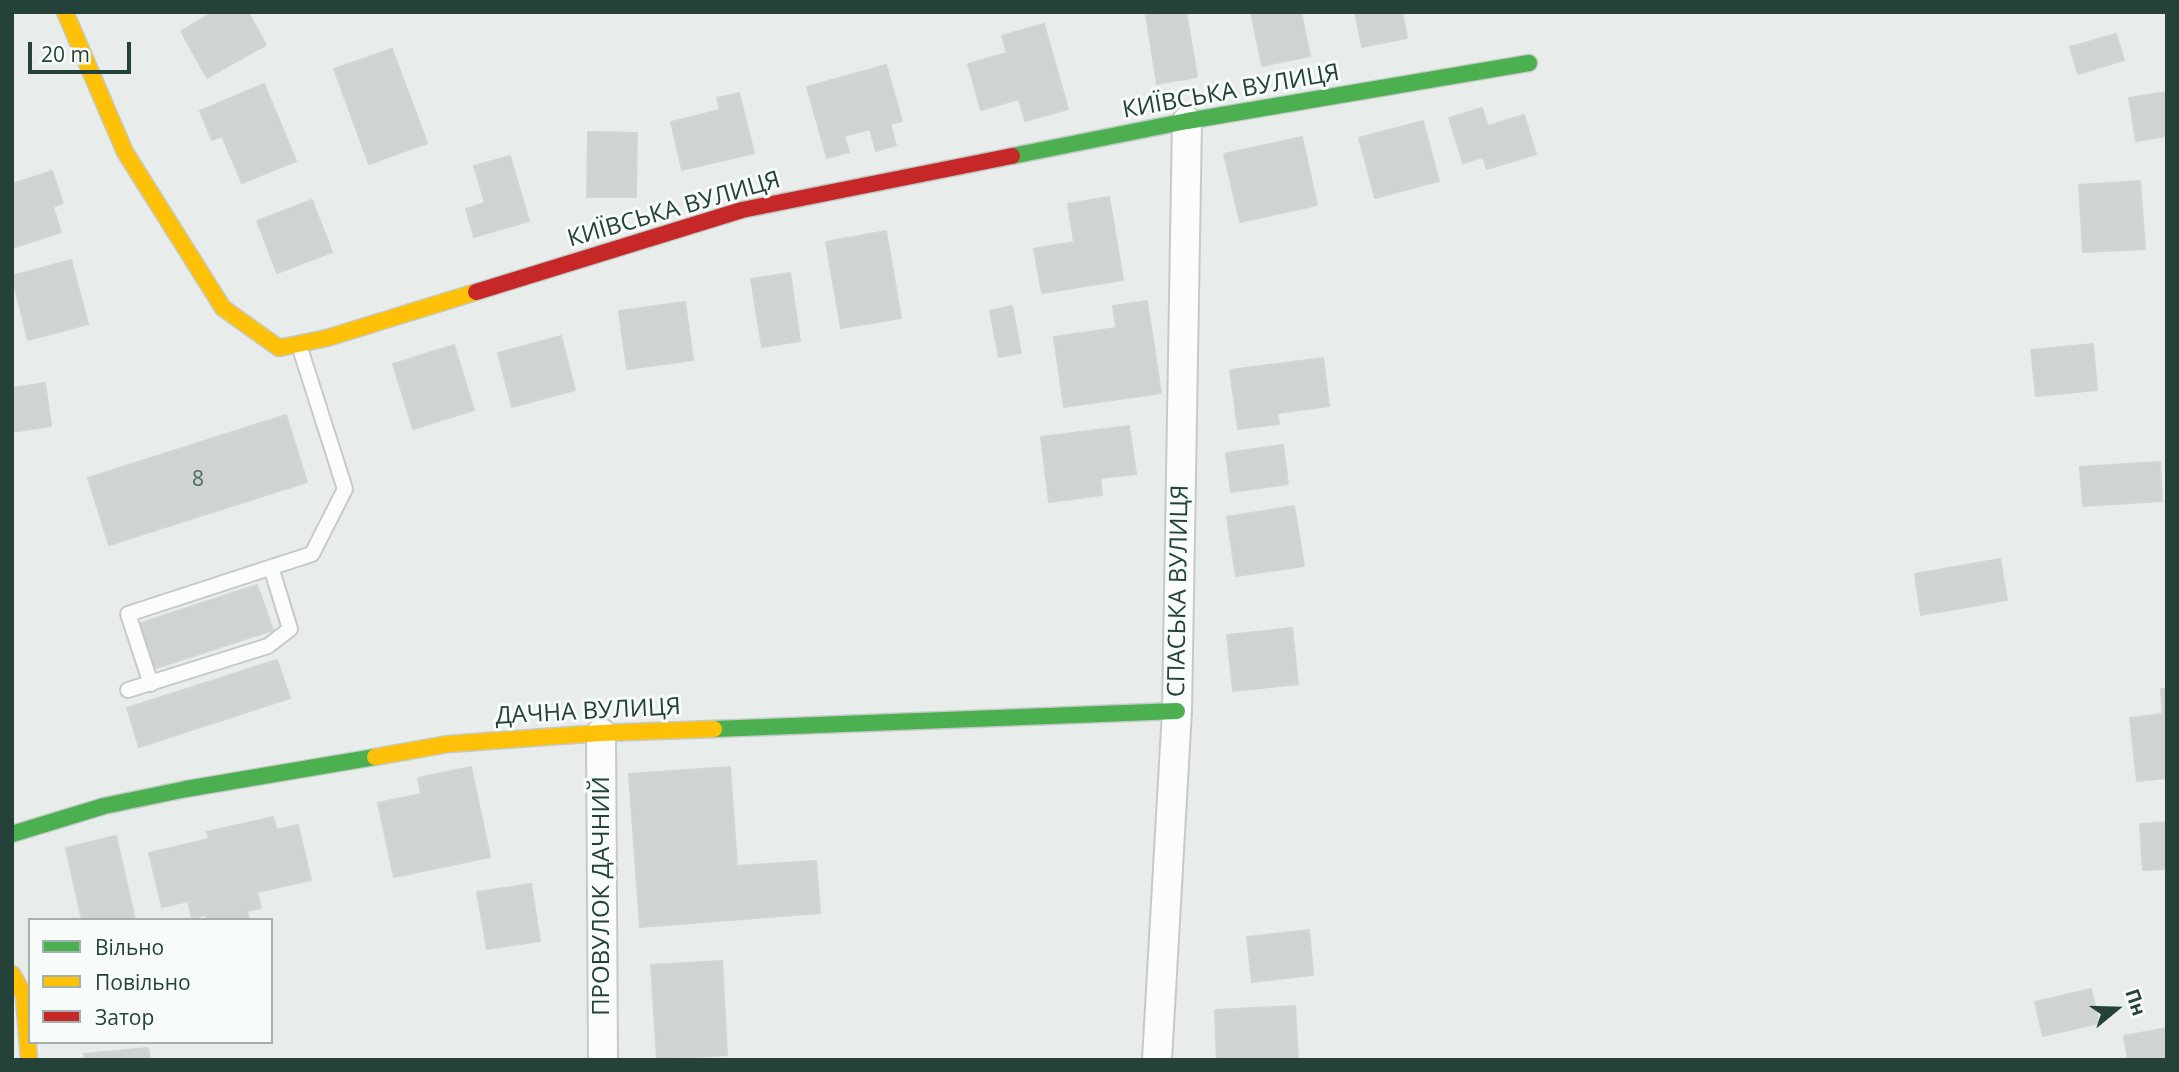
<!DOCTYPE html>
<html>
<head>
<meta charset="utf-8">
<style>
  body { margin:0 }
  #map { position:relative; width:2179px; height:1072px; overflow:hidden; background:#e8edeb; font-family:"Open Sans",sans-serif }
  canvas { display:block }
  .frame { position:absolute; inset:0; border:14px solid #24423a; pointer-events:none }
  .legend { position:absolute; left:28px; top:918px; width:245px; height:126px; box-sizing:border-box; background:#f7fbf9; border:2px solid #a3b1ad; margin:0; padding:9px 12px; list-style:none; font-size:21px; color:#24423a }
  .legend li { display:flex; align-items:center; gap:14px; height:35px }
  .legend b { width:35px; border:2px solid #a3b1ad }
  .north { position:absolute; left:2081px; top:974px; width:70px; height:70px; -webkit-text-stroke:5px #f7fbf9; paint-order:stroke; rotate:71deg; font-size:19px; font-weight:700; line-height:28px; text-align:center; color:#24423a }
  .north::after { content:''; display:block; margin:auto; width:24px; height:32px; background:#24423a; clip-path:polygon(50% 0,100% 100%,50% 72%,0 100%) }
  .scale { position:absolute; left:28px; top:42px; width:103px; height:32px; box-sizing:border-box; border:4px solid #24423a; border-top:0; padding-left:9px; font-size:21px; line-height:24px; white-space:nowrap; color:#24423a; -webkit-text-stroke:5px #f7fbf9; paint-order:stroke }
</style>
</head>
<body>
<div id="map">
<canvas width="2179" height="1072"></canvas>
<div class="frame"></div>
<ul class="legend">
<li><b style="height:9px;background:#4caf50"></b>Вільно</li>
<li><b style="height:9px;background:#ffc107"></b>Повільно</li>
<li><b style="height:9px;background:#c62828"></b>Затор</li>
</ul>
<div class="north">Пн</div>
<div class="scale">20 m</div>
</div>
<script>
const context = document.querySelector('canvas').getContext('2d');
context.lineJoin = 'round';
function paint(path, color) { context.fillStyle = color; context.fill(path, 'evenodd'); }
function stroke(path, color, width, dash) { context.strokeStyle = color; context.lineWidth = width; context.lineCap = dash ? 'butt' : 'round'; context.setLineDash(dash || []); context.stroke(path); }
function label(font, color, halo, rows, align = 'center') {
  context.font = font + ' "Open Sans",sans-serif'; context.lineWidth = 6; context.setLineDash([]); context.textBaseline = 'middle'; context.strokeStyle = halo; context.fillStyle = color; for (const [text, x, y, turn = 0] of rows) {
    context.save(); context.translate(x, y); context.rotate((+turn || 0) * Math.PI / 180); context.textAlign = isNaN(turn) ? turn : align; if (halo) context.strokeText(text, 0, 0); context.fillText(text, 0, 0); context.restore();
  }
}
const building = new Path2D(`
  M214,12H248L266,45L207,78L181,31Z
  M1162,12H1186L1197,77L1157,84L1146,15Z
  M1251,12H1301L1310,56L1262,66Z
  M1355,12H1402L1407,38L1362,47Z
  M1044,24L1068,109L1025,121L1019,99L981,110L968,64L1007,53L1002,36Z
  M2116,34L2124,60L2078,74L2070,47Z
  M392,49L427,143L369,164L334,69Z
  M886,65L902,121L890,124L896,145L876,151L870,129L844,136L849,152L827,158L807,87Z
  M264,84L296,161L242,183L222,136L212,140L200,111Z
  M2167,92V136L2136,141L2129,98Z
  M739,93L754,153L682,170L671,122L720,110L717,98Z
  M1482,108L1488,126L1524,115L1536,154L1487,169L1483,157L1463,163L1449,118Z
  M1423,121L1439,181L1375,198L1359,138Z
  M588,132L637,133L636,197H587Z
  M1302,137L1317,205L1240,222L1224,154Z
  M510,156L529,221L474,237L466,209L485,203L474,166Z
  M52,171L63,203L53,207L61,232L12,248V184Z
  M2140,181L2145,249L2083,252L2079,185Z
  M1109,197L1123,280L1042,293L1034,249L1074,242L1068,204Z
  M312,200L332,252L277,273L257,221Z
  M886,231L901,318L841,328L826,242Z
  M71,260L88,324L28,340L12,276Z
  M790,273L800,341L762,347L751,279Z
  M1147,301L1161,393L1064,407L1054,337L1116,328L1113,306Z
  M685,302L693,360L627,369L619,311Z
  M1012,306L1021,353L999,357L990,311Z
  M561,336L575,390L512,407L498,353Z
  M2093,344L2097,390L2036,396L2031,350Z
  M454,345L474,410L413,429L393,364Z
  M1323,358L1329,406L1277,413L1279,424L1238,429L1230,370Z
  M45,383L51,426L12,432V388Z
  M286,415L307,482L109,545L88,478Z
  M1129,426L1136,474L1100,478L1102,495L1049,502L1041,437Z
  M1283,445L1288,484L1231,492L1226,453Z
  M2160,462L2162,501L2083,506L2080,467Z
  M1294,506L1304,566L1236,576L1227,517Z
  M2000,559L2007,600L1921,615L1915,574Z
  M257,585L273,630L153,669L138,624Z
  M1292,628L1298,684L1233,691L1227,635Z
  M277,660L290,698L139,747L127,708Z
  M2167,688V778L2137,781L2130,718L2163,714L2161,689Z
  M471,767L490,857L394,877L378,803L421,794L418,778Z
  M730,767L737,866L816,861L820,913L640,927L629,774Z
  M273,817L277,830L298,825L311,880L257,892L261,908L247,911L249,920H207L206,915L192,918L188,901L162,907L149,853L209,839L207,832Z
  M2167,822V869L2143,870L2140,824Z
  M116,836L135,920H106V917L82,920L66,848Z
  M531,884L540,941L487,949L477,892Z
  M1309,930L1313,975L1252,982L1247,937Z
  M722,961L727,1055L657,1059L651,965Z
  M2091,989L2099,1023L2043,1036L2035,1002Z
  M1295,1006L1298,1060H1217L1215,1010Z
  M2167,1028V1060H2128L2124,1036Z
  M148,1048L150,1060H85L84,1054Z`);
paint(building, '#cfd4d2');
stroke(building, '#d1d6d4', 2);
const lane = new Path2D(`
  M151,684L128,614L312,554L345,489L299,345
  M128,690L268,646L290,629L271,567`);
const street = new Path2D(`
  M601,733L603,1060
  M1157,1060L1177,711L1187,121`);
const fast = new Path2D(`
  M1012,156L1187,121L1529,63
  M714,729L1177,711
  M12,834L104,806L186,789L375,757`);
const slow = new Path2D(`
  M65,12L125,152L223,308L279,348L327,338L476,292
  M375,757L448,744L601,733L714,729
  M12,974L24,995L29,1060`);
const jam = new Path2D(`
  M476,292L742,210L1012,156`);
stroke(lane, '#c5cac8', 18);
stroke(street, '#c5cac8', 32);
stroke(fast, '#c3cbc8', 19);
stroke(slow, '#c3cbc8', 19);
stroke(jam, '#c3cbc8', 19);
stroke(lane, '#fcfcfc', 14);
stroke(street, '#fcfcfc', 28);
stroke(fast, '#4caf50', 16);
stroke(slow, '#ffc107', 16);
stroke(jam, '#c62828', 16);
label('21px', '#506761', null, [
  ["8",198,480]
]);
label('24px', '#24423a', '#f7fbf9', [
  ["КИЇВСЬКА ВУЛИЦЯ",1231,92,-10],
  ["КИЇВСЬКА ВУЛИЦЯ",674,210,-16],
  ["СПАСЬКА ВУЛИЦЯ",1179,591,-89],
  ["ДАЧНА ВУЛИЦЯ",588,712,-3],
  ["ПРОВУЛОК ДАЧНИЙ",602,896,-90]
]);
</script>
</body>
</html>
